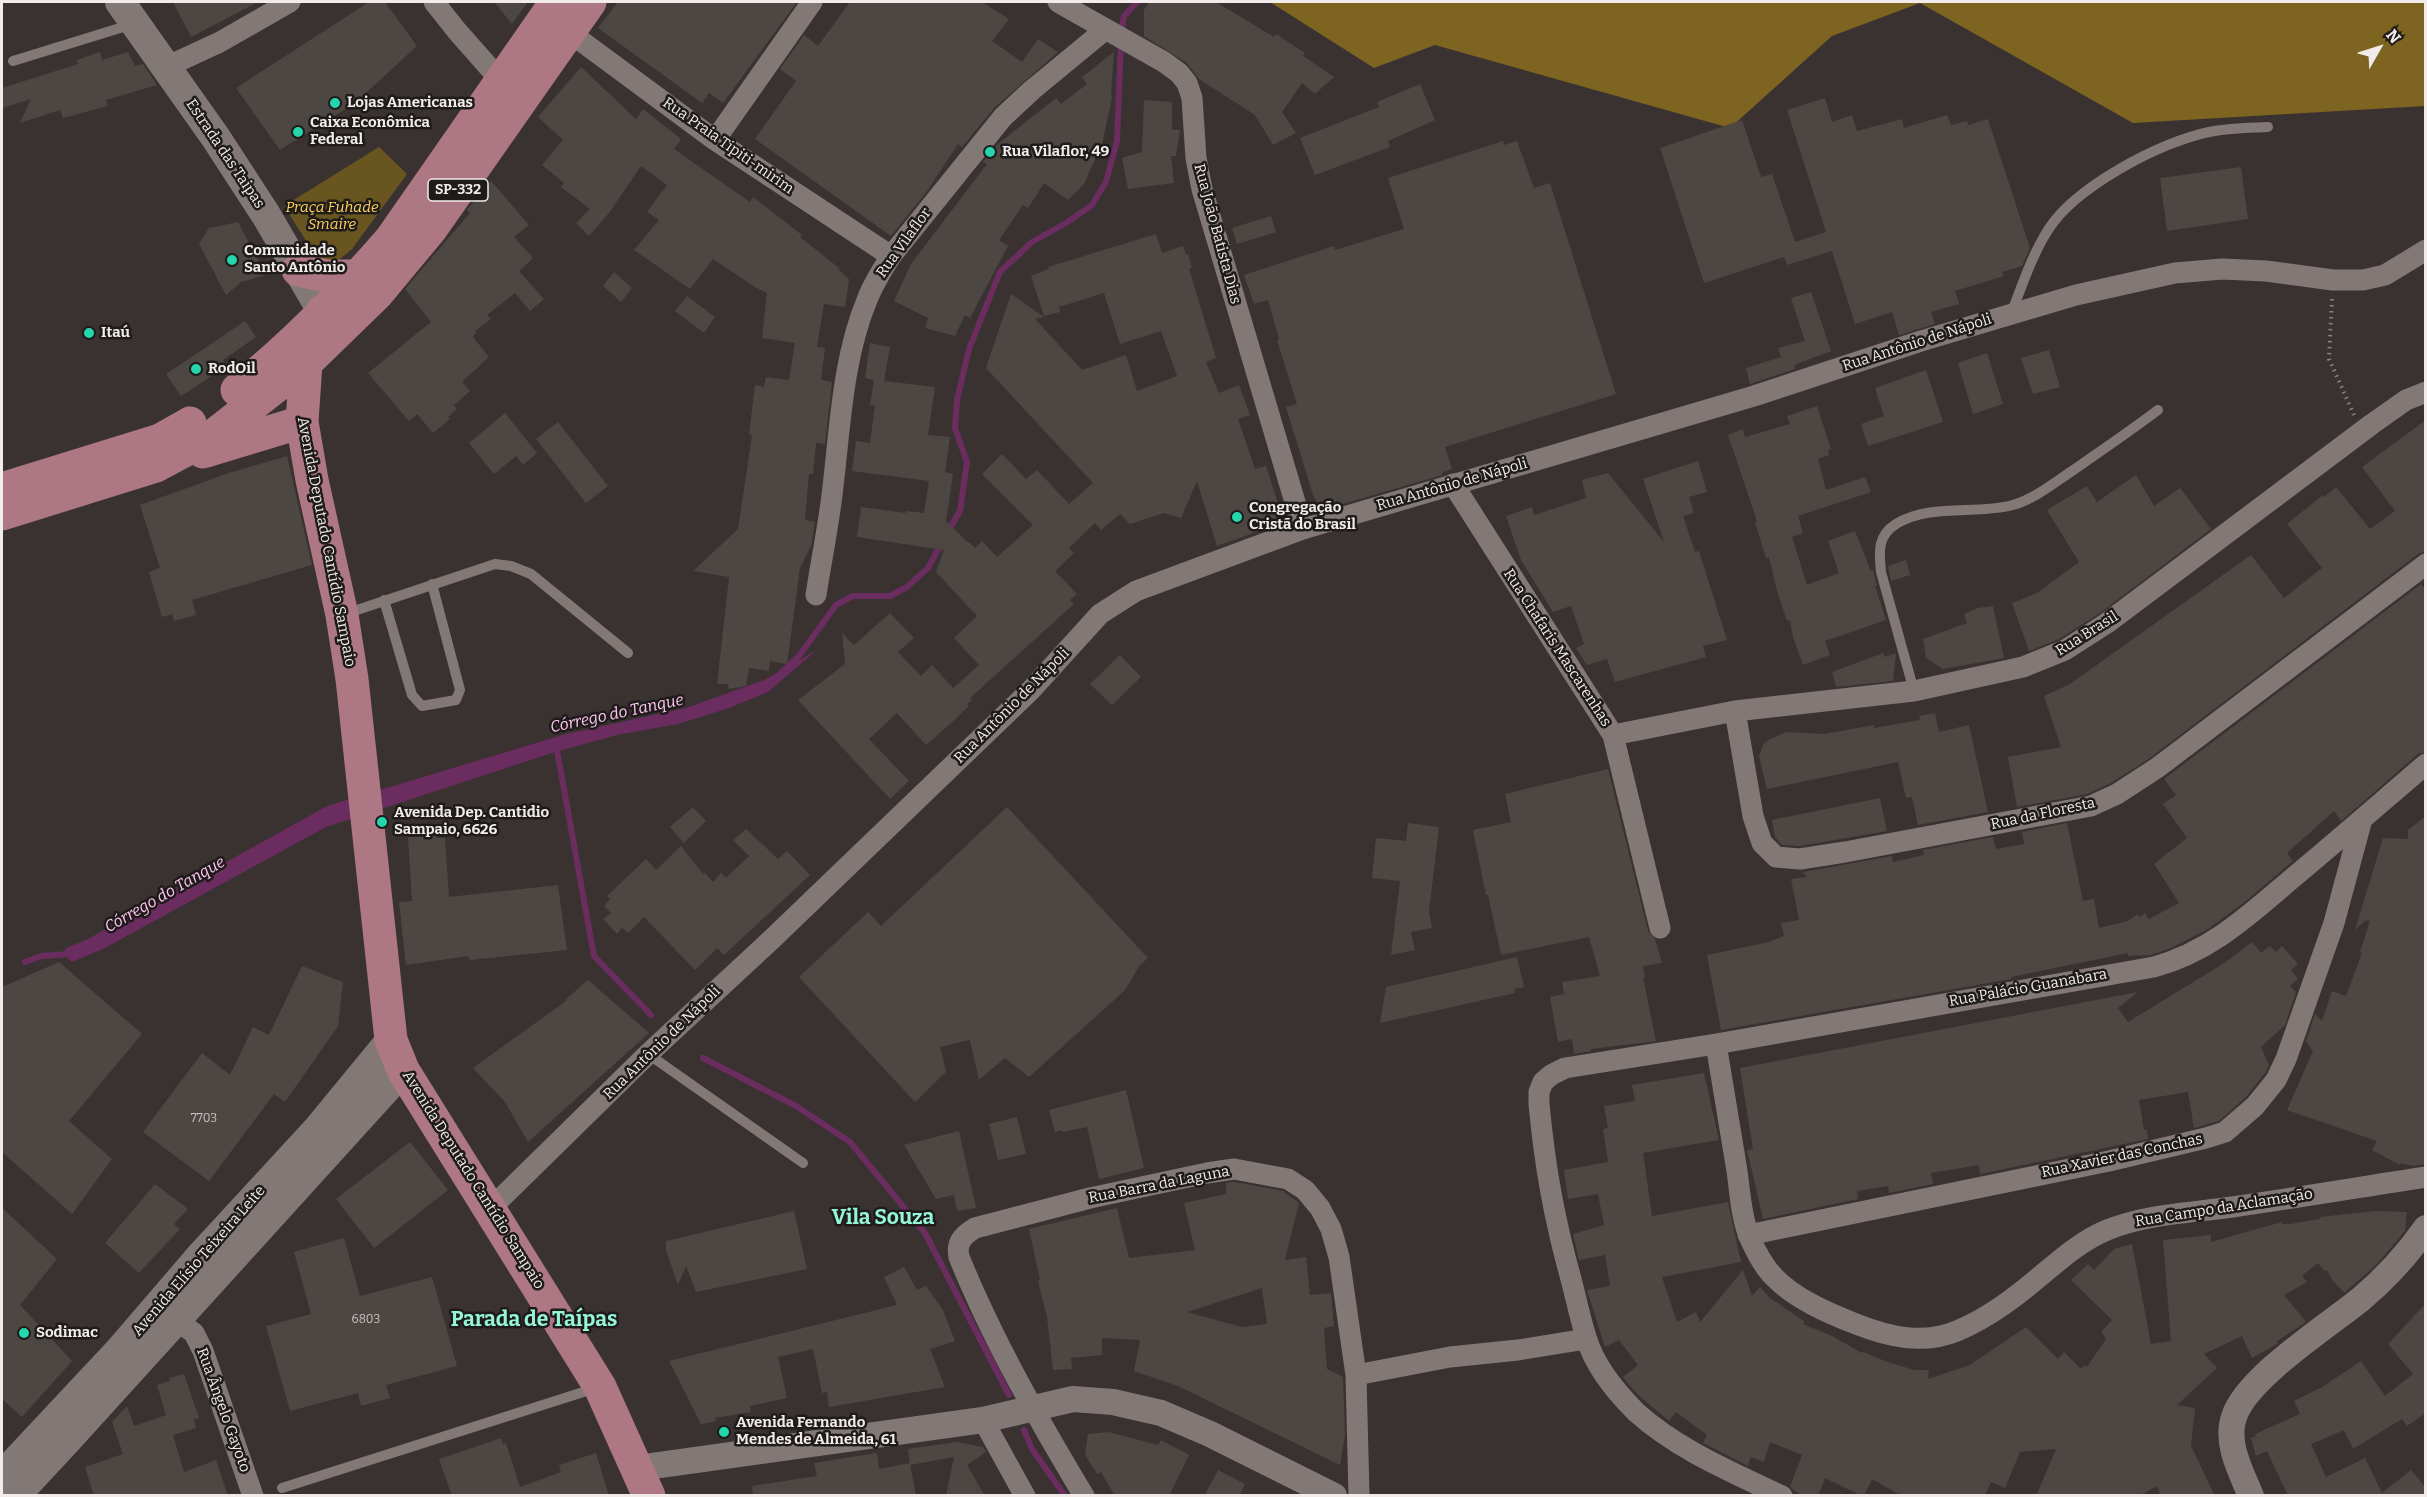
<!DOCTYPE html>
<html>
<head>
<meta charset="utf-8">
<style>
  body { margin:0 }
  #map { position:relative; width:2427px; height:1497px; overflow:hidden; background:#3a3231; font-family:Bitter,serif }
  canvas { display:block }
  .frame { position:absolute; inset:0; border:3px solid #f1eceb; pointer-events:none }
  .north { position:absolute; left:2349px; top:18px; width:60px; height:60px; -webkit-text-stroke:4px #1e1b1a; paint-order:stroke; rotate:51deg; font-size:16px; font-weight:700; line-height:24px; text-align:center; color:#f1eceb }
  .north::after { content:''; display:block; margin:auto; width:21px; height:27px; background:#f1eceb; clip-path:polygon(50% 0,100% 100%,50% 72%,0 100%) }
</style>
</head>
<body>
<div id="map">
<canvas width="2427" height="1497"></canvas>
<div class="frame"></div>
<div class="north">N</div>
</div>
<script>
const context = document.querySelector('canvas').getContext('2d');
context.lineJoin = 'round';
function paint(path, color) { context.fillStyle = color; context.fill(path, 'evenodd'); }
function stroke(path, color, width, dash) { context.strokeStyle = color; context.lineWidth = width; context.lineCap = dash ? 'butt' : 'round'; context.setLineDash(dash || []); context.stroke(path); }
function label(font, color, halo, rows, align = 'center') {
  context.font = font + ' Bitter,serif'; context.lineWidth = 5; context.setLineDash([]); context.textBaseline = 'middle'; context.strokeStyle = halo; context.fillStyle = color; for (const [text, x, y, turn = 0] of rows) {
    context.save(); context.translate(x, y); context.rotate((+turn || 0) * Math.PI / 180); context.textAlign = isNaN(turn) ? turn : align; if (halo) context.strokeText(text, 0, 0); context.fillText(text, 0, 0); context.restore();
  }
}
paint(new Path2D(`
  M379,147L407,174L352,249L329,268L319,261L284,206Z`), '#695520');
paint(new Path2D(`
  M1270,2H2425V106L2133,123L1920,3L1832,36L1730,128L1435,45L1374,68Z`), '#7d6421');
paint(new Path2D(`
  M817,650L768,692L729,708L678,724L617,735L552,753L326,827L103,949L72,962L63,954L66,948L88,939L327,806L566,734L686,708L764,680Z`), '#6b2c60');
stroke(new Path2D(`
  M1121,32L1124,16L1137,2
  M947,533L960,511L967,462L955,428L957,400L969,349L1000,272L1032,242L1066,223L1092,205L1106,182L1117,141L1121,42
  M781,673L799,656L836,605L853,596H890L907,587L928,568L942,542
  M556,745L594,956L651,1015
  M25,962L41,956L70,954
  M703,1058L796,1106L850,1142L925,1233L1009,1395
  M1024,1430L1032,1449L1065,1496`), '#6b2c60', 6);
paint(new Path2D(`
  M173,2H258L191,37Z
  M369,2H385L417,46L355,103L280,150L236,88Z
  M494,2H528L512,24Z
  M618,2H797L723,103L709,93L702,103L598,28Z
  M850,2H982L1009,19L992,41L1022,62L1038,39L1058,52L994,108L962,147L958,144L927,191L891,236L755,139L796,81L780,69L804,35L818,46Z
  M1149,2H1216L1274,37L1276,34L1305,53L1303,56L1334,77L1315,94L1302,83L1282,112L1296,133L1273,145L1255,115L1199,79L1187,63L1144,36V10Z
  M100,52L102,60L128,52L135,66L143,64L157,85L106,100L108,106L63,118L60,110L20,123L31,99L2,108V88L78,64L77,60Z
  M1114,52L1111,92L1112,98L1102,144L1084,184L1068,200L1044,183L1028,208L1023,205L999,240L1008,246L970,318L965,315L955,336L925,328L928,318L894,301L911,264L987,164L983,162L998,144L1056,98L1061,104L1087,84L1082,77Z
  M581,67L636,119L643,109L681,139L674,149L750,202L753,197L802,235L800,237L839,268L838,269L849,279L845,307L824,304L817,347L825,348L821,380L832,382L825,444L816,443L813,474H809L805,520L815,522L811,546L800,568L787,664L770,661L769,671L749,668L746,686L729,689L728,684H717L729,577L693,571L738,529L752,435L749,434L755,385L764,387L766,377L789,380L795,343L762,338L767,293L755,287L713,259L690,289L634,250L659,220L647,212L667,185L641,166L609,213L589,236L576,223L590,209L561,187L564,183L542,165L563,140L538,117Z
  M1420,84L1435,120L1388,141L1390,147L1315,175L1300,138L1379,107L1377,102Z
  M1825,98L1832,122L1852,115L1857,131L1902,119L1904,128L1947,115L1951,125L1967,121L1968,125L1988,119L2030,248L2022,266L2002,272L2004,276L1955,291L1959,304L1931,312L1935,324L1899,335L1892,312L1855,324L1832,251L1787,265L1784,257L1704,283L1660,148L1742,120L1761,177L1772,174L1795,242L1826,232L1787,110Z
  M1144,100L1172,102V130H1180L1176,156H1171L1174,183L1128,189L1122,158L1142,152Z
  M1503,141L1504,145L1517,141L1534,188L1550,183L1616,394L1445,447L1452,469L1442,473V475L1322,510L1313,495L1286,407L1297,404L1277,340L1279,339L1268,300L1254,304L1244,275L1334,246L1335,250L1404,229L1388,178Z
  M2241,167L2248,219L2167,231L2160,178Z
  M491,181L529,225L514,237L533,258L519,271L544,299L530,311L515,293L487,315L491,319L475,331L476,333L473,337L489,357L462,382L470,391L454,405L457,409L448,417L450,419L433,433L417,414L409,421L368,373L431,322L405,289L470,213L467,210Z
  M1271,216L1276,232L1237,244L1232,228Z
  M238,222L266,275L241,282L226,295L199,244L209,228Z
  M1156,234L1162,253L1183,246L1186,255L1188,254L1192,268L1189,269L1216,358L1206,362L1219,393L1239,385L1250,415L1238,419L1255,469L1266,466L1284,522L1217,546L1197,481L1181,518L1164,513L1130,524L1120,514L1101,530L1095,523L1069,548L1074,553L1055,571L1077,594L1070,600L1074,604L970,698L972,700L967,704L969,706L950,724L926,745L897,713L869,739L909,781L890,799L798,700L845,664L842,633L854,645L890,613L914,638L898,652L921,676L932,665L953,688L979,665L954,638L977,616L936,572L944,550L857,537L861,507L906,513V511L924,513L929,481L852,471L856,441L870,443L875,405H870L874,380L865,378L870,343L890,347L884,381L935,387L928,435L950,437L945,472L953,474L946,521L968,543L969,542L975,548L982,541L997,557L1033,525L982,474L1002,454L1026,479L1037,470L1069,504L1093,483L986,368L1011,294L1044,317L1035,319L1082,370L1126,355L1137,391L1177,376L1161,331L1120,344L1104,293L1059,307L1060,312L1044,316L1031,276L1049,269L1048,267Z
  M614,272L632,288L621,302L603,286Z
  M1811,292L1831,351L1794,365L1795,369L1750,384L1746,368L1781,357L1778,348L1805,341L1791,298Z
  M687,296L715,317L704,333L675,311Z
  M245,321L256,337L223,360L227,366L181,396L166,374Z
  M2049,350L2060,387L2033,394L2021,358Z
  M1987,353L2003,404L1973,414L1958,363Z
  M1926,370L1943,422L1868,446L1861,424L1884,416L1875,388Z
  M1817,406L1831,449L1828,450L1829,455L1818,459L1826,490L1865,477L1871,492L1798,516L1803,533L1792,537L1807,585L1839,573L1828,541L1855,531L1871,571L1873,570L1877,586H1875L1886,620L1825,641L1830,655L1803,665L1793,637L1790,620L1787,621L1777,591L1769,557L1766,558L1755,522L1757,521L1728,435L1743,429L1745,437L1790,424L1787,416Z
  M505,413L537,453L523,465L516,456L494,474L469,443Z
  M2426,420V551L2418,554L2150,758L2111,783L2087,794L2017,807L2008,757L2061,747L2044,696L2070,684L2251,555L2284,598L2322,568L2287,524L2323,495L2324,497L2336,487L2370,529L2395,511L2362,467Z
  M558,422L608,486L586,503L536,439Z
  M287,456L312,565L192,600L196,615L174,621L172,614L162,617L149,572L160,568L140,505L229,473Z
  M1698,461L1707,492L1689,497L1694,513L1683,516L1695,552L1699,551L1727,640L1703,646L1706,657L1615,682L1607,659L1587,665L1576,648L1584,644L1571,606L1553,612L1521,560L1506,516L1532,507L1534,515L1586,498L1582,480L1608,473L1664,542L1643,479Z
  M2136,475L2154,506L2180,488L2211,529L2100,613L2059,639L2029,651L2012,603L2037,593L2079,562L2047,510L2087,486L2097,502Z
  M1906,560L1910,575L1891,581L1888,566Z
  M2421,584L2426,590V752L2418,754L2341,821L2334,811L2287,853L2293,861L2242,904L2208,929L2171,948L2151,955L2128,956V953L2011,977V979L1721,1030L1707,955L1769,942L1784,936L1781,923L1799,920L1791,879L1807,877L1803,872L1892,856L1893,862L1924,855L1923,850L1993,837L1996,849L2024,844L2022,832L2067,823L2083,901L2094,899L2099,928L2128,921L2138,914L2139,917L2145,913L2149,919L2179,903L2154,864L2187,838L2163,804L2176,795L2164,779Z
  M1993,606L2004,658L1943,669L1926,658L1923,639L1967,623L1964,614L1978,608Z
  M1883,653L1885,657L1896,653L1893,681L1836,687L1832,672Z
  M1120,655L1141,677L1112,705L1090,684Z
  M1935,713L1939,732L1969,725L1988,812L1918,825L1912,797L1906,798L1898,762L1767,789L1759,756L1764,743L1770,739L1787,732L1824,734L1874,725V728L1920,720L1919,716Z
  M1608,769L1648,931L1655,939L1662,963L1643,966L1645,978H1643L1656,1041L1591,1049V1051L1574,1054L1572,1039L1558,1042L1550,997L1564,994L1562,982L1600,976L1589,937L1501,955L1488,895H1486L1473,830L1511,822L1505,794Z
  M1880,798L1887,831L1800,846L1782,845L1775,837L1772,820Z
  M693,807L706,821L684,843L670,827Z
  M1007,807L1148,958L1140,965L1125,990L1029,1077L1005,1058L979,1080L970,1040L940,1047L946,1072L915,1102L799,977L868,912L881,926Z
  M2426,816V1164L2413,1166L2401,1163L2400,1165L2372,1150L2377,1141L2287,1110L2313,1051L2306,1042L2315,1014L2322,1021L2332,991L2346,996L2362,953L2360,952L2370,921L2366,920L2355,930L2383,838L2408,839V830Z
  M1408,823L1439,827L1429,912L1432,928L1411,932L1415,950L1391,955L1400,881L1372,878L1376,838L1406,841Z
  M746,829L778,859L787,851L810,875L724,955L717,948L695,970L644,917L628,933L622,928L617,934L603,919L611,913L604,906L610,899L607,896L646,859L656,870L681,846L703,874L704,872L713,882L721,873L726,878L749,856L733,840Z
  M437,836V838H445L449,897L558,885L567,950L470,960L468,956L406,965L399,902L412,901L408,837Z
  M2252,942L2261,953L2270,946L2276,952L2282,946L2298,964L2291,970L2298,979L2290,986L2296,992L2285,1025L2261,1047L2269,1065L2265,1073L2246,1097L2219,1121L2194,1128L2188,1092L2139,1100L2144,1130H2147L2148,1139L1980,1174L1979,1165L1931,1173L1933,1184L1889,1193L1888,1186L1857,1191L1858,1199L1763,1219L1747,1150L1753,1149L1740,1068L2138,992L2118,1008L2128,1022L2226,962Z
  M1517,957L1524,987L1514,989L1515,993L1380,1023L1386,987Z
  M59,962L142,1034L69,1121L112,1159L72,1214L2,1152V987Z
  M302,966L343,982L338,1026L285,1102L274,1094L209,1181L143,1132L202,1053L230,1075L253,1027L269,1035Z
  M588,980L649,1033L528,1142L505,1102L473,1068L566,1001L565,1000Z
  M1704,1073L1719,1140L1643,1153L1652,1216L1728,1202L1741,1262L1662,1277L1677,1322L1696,1312L1700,1322L1743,1270L1752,1296L1760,1287L1770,1298L1804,1321L1803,1324L1832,1336L1862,1353L1863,1352L1885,1361L1914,1370H1929L1928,1379L1970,1365L2026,1327L2058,1359L2064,1352L2081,1369L2085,1365L2087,1367L2106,1339L2101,1332L2112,1320L2071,1280L2088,1264L2094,1270L2114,1249L2132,1244L2151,1344L2171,1341L2163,1240L2211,1235V1242L2282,1222V1224H2290L2320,1219V1217L2376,1211L2407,1212L2405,1231L2377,1264L2344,1293L2331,1278L2327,1270L2325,1271L2318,1263L2302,1276L2307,1282L2284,1295L2306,1322L2277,1341V1344L2252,1358L2242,1336L2204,1354L2217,1368L2177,1405L2195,1408L2191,1446L2215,1496H2161L2157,1486L2139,1496H2036L2056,1449L2020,1452L2005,1488L1991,1482L1985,1496H1902L1872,1479L1864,1496H1862L1825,1478L1818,1496H1803L1790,1487L1802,1455L1770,1442L1764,1462L1751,1457L1748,1466L1703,1443L1707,1435L1676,1412L1669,1421L1638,1395L1623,1377L1638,1365L1619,1340L1605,1347L1587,1290L1610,1286L1605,1255L1579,1260L1573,1234L1604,1225L1598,1194L1568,1199L1564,1170L1608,1162L1603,1129L1608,1128L1604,1106L1635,1101L1632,1085Z
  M1126,1090L1144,1168L1099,1179L1087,1127L1063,1132L1062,1130L1055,1132L1049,1110Z
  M1017,1117L1026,1154L998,1160L989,1124Z
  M959,1131L976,1208L957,1211L954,1195L936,1199L904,1145Z
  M410,1142L448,1190L374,1248L336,1199Z
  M1234,1182L1283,1191L1299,1203L1285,1260L1306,1257L1310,1295L1331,1293L1334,1326L1324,1328L1327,1369L1343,1377L1345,1435L1340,1465L1178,1386L1134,1371L1140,1340L1102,1338V1355L1071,1358L1072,1369L1053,1370L1047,1317L1038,1281L1040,1280L1029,1229L1117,1208L1129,1258L1195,1250L1184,1203L1226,1194V1183ZM1262,1288L1267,1324L1242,1327L1187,1312Z
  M155,1184L188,1209L174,1224L180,1229L139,1273L105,1243Z
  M2,1208L57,1259L20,1305L72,1361L22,1417L2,1399Z
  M794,1211L807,1269L696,1292L686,1266L678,1285L666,1250V1241Z
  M344,1238L360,1296L432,1277L457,1366L386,1385L390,1398L361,1406L358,1393L290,1411L266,1326L311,1314L294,1252Z
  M904,1267L917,1290L926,1286L943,1310L955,1341L930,1349L945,1387L829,1407L827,1392L822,1393L813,1349L778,1357L787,1398L750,1406L751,1412L715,1418L716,1421L701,1424L669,1361L897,1305L884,1277Z
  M2426,1303V1413L2407,1426L2402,1419L2353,1449L2344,1430L2311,1444L2326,1477L2365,1458L2382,1493L2411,1470L2426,1488V1496H2288L2267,1451L2256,1456L2251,1438L2256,1436L2255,1434L2300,1414L2294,1401L2322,1387L2361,1361L2385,1396L2413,1374L2388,1344Z
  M184,1374L199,1418L194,1419L196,1428L173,1435L184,1472L216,1460L228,1496H94L85,1467L123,1454L112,1422L127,1406L134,1426L166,1415L157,1385L170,1381L169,1378Z
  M1108,1432L1158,1445L1161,1440L1189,1455L1169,1496H1115L1101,1472L1097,1474L1085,1455L1088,1434Z
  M501,1438L503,1444L506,1443L520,1487L561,1472L559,1465L596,1453L609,1496H452L439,1459Z
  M957,1442L983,1447L986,1452L967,1465L985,1496H946L954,1457L910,1465L908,1449Z
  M877,1453L879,1469L910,1463L916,1496H753L752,1486L817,1476L814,1463Z
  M1218,1470L1245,1484L1239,1496H1204Z`), '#4d4743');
stroke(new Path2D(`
  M2332,299L2329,359L2354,415`), '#898281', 4, [1.5, 4.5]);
stroke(new Path2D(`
  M13,61L133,24
  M2011,314C2022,286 2032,255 2048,230C2075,187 2160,142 2209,132C2228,128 2248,128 2268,127
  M384,600L412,695L422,706L456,700L460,690L432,584
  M345,614L495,564L511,566L531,574L628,653
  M1914,691L1881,572C1879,552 1877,536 1896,524C1931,503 1975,515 2013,505C2034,499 2054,483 2072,471C2101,451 2130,431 2158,410
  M648,1054L803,1163
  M282,1488L596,1388`), '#827977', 10);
stroke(new Path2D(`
  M434,2L457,31L509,90
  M1058,2L1164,62L1179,73L1187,83L1192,98L1196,158L1202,189L1303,529
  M569,32L715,140L891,256
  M166,67L220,42L290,2
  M715,140L812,2
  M1453,484L1613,735L1660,928
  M816,595C821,562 828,528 832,495C840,431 842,360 867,300C873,284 882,270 891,256L1003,117L1032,90L1106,29
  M1735,711L1753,816L1762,843L1776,857L1800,859L1845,852L2091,806L2117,794L2157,768L2426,564
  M1613,735L1735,711L1914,691L2023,667L2065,650L2107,623L2372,424L2406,400L2426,392
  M1716,1044C1723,1086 1730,1129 1737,1171C1740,1192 1741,1216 1749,1236C1755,1250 1763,1266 1774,1277C1795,1299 1828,1313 1856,1324C1889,1337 1923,1345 1957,1331C1990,1317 2017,1296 2044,1273C2063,1257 2083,1240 2107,1230C2147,1214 2190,1213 2232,1207C2297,1198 2361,1187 2426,1177
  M490,1209L648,1054L771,940L1031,690L1100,614L1136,591L1303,529L1754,396L1921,341L2076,295L2175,273L2222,269L2266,271L2333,280H2363L2385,275L2426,250
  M1748,1235L2109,1161L2206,1138L2225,1132L2255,1106L2276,1080L2286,1059L2334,923L2362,819
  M166,1313L194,1333L203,1351L253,1496
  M1356,1375L1450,1357L1518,1350L1586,1339
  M983,1420L1025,1496
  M1084,1496C1038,1419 993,1341 959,1257C956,1243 962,1236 975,1228L1090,1198L1207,1173L1234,1169L1288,1179L1305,1190L1320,1208L1331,1229L1339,1257L1356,1375L1359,1496
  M1782,1496C1732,1472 1678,1450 1636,1412C1616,1392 1594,1365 1586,1337C1580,1318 1576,1298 1571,1279C1554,1218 1545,1167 1539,1104V1092L1543,1082L1551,1075L1565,1068L1716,1044L2154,967C2215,950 2253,911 2301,871C2343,836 2384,800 2426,764`), '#827977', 21);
stroke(new Path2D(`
  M638,1468L983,1420L1073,1399L1113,1402L1161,1413L1210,1434L1334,1496
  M2251,1496C2241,1472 2225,1443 2234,1417C2246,1378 2328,1326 2361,1299C2386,1278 2407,1255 2426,1228`), '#827977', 26);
stroke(new Path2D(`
  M120,2L216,138L266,215L322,311
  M2,1476L120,1350L199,1258L317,1130L391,1040
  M15,1496L67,1440L403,1070`), '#827977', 30);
stroke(new Path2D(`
  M298,270L327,276H359
  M322,311L306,363L302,422L312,480L342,615L352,679L391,1040L403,1070L600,1387L649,1496
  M237,390C290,348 347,290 391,239L556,2
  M203,452L302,422
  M2,489L160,440L190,423
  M2,514L156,466L214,435L306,363L377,294L431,229L590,2`), '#ad7784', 33);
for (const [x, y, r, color] of [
  [335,103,6,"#24d5ae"],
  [298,132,6,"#24d5ae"],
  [990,152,6,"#24d5ae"],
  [232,260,6,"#24d5ae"],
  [89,333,6,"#24d5ae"],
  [196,369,6,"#24d5ae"],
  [1237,517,6,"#24d5ae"],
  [382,822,6,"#24d5ae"],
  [24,1333,6,"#24d5ae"],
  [724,1432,6,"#24d5ae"]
]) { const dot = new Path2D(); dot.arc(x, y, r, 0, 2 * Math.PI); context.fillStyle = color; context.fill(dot); stroke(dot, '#1e1b1a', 2); }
label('12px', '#c8c3c1', null, [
  ["7703",204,1119],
  ["6803",366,1320]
]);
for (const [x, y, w] of [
  [458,190,60]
]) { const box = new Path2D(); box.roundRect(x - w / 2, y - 11, w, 22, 4.5); context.fillStyle = '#1e1b1a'; context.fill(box); stroke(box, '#f1eceb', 1.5); }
label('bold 14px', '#f1eceb', null, [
  ["SP-332",458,190]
]);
label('bold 15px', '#f1eceb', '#1e1b1a', [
  ["Lojas Americanas",347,103],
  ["Caixa Econômica",310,123],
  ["Federal",310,140],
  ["Rua Vilaflor, 49",1002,152],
  ["Comunidade",244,251],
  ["Santo Antônio",244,268],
  ["Itaú",101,333],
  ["RodOil",208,369],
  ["Congregação",1249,508],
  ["Cristã do Brasil",1249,525],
  ["Avenida Dep. Cantidio",394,813],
  ["Sampaio, 6626",394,830],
  ["Sodimac",36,1333],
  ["Avenida Fernando",736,1423],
  ["Mendes de Almeida, 61",736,1440]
], 'left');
label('15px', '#f1eceb', '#1e1b1a', [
  ["Rua Praia Tipiti-mirim",728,146,35],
  ["Estrada das Taipas",225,154,56],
  ["Rua João Batista Dias",1217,234,75],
  ["Rua Vilaflor",904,243,-54],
  ["Rua Antônio de Nápoli",1917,343,-18],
  ["Rua Antônio de Nápoli",1452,485,-16],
  ["Avenida Deputado Cantídio Sampaio",326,542,79],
  ["Rua Brasil",2087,634,-32],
  ["Rua Chafaris Mascarenhas",1557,648,57],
  ["Rua Antônio de Nápoli",1012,706,-45],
  ["Rua da Floresta",2043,814,-12],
  ["Rua Palácio Guanabara",2028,988,-10],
  ["Rua Antônio de Nápoli",662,1043,-44],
  ["Rua Xavier das Conchas",2122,1156,-12],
  ["Avenida Deputado Cantídio Sampaio",473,1180,58],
  ["Rua Barra da Laguna",1159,1185,-11],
  ["Rua Campo da Aclamação",2224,1208,-9],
  ["Avenida Elísio Teixeira Leite",199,1261,-49],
  ["Rua Ângelo Gayoto",223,1410,70]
]);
label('italic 15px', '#fdd15c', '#1e1b1a', [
  ["Praça Fuhade",332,208],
  ["Smaire",332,225]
]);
label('italic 16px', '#fec5f0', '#1e1b1a', [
  ["Córrego do Tanque",617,714,-12],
  ["Córrego do Tanque",165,895,-30]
]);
label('bold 21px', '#95f5d8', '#1e1b1a', [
  ["Vila Souza",883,1218],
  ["Parada de Taípas",534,1320]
]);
</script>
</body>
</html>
